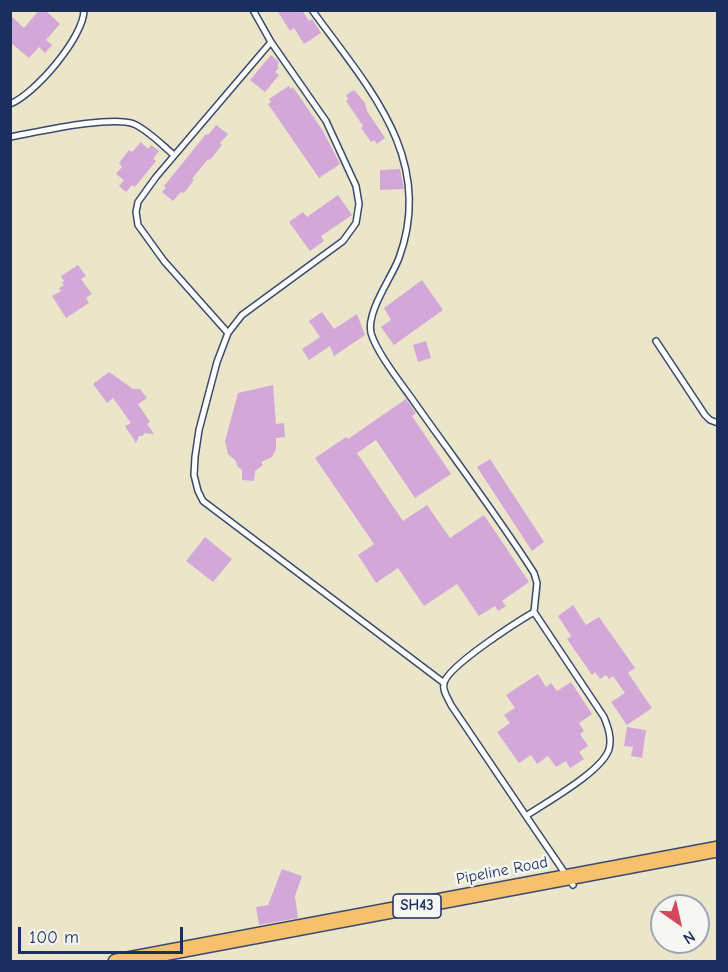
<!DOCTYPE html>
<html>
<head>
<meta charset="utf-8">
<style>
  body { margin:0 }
  #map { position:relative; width:728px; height:972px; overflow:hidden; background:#ebe6ca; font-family:"Comic Neue",sans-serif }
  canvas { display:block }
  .frame { position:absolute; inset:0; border:12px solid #1b2f5e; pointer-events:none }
  .north { position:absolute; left:650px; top:894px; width:60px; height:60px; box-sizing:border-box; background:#f6f6f2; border:2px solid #9ea6b7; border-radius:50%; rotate:146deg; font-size:16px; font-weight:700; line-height:24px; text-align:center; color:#1b2f5e }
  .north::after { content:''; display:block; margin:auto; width:21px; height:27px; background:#d1495b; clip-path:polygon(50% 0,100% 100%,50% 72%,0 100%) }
  .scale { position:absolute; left:18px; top:927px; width:165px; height:27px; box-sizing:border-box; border:3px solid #1b2f5e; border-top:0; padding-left:8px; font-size:18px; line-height:21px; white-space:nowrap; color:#1b2f5e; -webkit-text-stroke:4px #f6f6f2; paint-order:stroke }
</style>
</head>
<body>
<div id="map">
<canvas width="728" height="972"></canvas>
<div class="frame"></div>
<div class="north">N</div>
<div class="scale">100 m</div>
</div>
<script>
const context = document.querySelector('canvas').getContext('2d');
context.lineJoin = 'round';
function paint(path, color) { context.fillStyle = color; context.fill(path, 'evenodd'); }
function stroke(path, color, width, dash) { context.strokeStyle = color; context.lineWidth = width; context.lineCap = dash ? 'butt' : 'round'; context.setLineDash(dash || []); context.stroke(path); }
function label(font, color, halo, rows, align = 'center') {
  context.font = font + ' "Comic Neue",sans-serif'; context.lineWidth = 5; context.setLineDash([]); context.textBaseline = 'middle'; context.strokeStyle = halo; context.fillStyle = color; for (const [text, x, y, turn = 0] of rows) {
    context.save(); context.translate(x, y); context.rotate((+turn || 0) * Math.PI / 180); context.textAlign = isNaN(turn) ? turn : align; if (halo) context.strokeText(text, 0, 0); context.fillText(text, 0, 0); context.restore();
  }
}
paint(new Path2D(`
  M39,10H45L60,24L46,40L52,45L45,53L39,47L29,58L10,42V15L24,28Z
  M277,10H302L309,21L312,19L321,33L304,44L294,28L290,31Z
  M271,55L279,62L277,66L279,68L275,72L279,75L265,92L250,80Z
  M289,86L291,89L293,87L323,131L340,164L319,178L268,104L271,102L269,99Z
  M354,90L365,103L367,111L385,138L377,144L374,140L371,142L361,128L363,126L346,101L348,99L346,95Z
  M216,125L228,134L220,143L222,145L210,160L208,159L192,179L194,180L184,193L181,192L173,201L162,192L166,188L164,186L206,134L208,135Z
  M141,142L148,149L151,145L159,151L153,159L156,161L135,187L132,185L126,192L119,186L124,180L116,174L122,167L119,163L129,150L132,152Z
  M400,169L404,189L380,190V170Z
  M338,195L352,215L321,236L324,241L310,251L289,222L303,212L307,217Z
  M78,265L86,276L81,279L92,294L86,298L89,303L66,318L52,296L61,291L59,288L64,285L62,283L64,281L61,276Z
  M422,280L443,310L394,345L381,327L391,320L384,308Z
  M322,312L334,329L357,314L365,335L334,356L330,346L309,360L302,349L320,337L309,321Z
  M426,341L431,358L418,362L413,345Z
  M109,372L133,389H140L147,398L138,404L150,422L147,424L154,434L144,433L143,436H139L136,443L125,426L131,423L113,398L107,403L93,384Z
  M273,385L276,424L284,423L285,437L276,438V449L272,457L261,462L263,465L255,471L254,481L242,480V470L237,466L236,461L228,454L225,441L238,393Z
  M406,399L416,413L412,416L451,474L415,498L376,440L357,453L403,521L427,505L450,538L484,515L529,582L502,601L506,606L498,611L495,606L479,616L457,584L424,606L398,568L376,583L358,555L374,544L315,458L346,437L348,439Z
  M490,459L544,542L532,551L477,467Z
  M205,537L232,559L213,582L186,561Z
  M573,605L586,625L599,617L635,668L628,673L652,708L627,725L611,702L625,693L613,676L609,679L606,675L600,679L595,672L592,675L567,639L571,636L558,616Z
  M538,674L546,687L551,683L557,691L571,682L592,714L579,723L584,731L580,734L588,746L579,752L584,759L570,768L566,761L556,767L548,756L537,764L531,755L519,763L497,732L510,723L504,715L515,708L506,695Z
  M627,727L646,730L642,758L631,756L633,747L624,746Z
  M282,869L302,876L295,896L298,918L259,925L256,907L268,905Z`), '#d3a8d9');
const lane = new Path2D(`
  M253,10L271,42L326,121L356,186L359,204L356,223L343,241L242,315L228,333L217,362L199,430L195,457L194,475L198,491L203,501L444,683
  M312,10C367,86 436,158 399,258C392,277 366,312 371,333C377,354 404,387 417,406C456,461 497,515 534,573L537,583L534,612L604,717C608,727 612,738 609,749C603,771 545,803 526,816L573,885
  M10,104C35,94 84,37 84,10
  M10,137C38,132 111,115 134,124C149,131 162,145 174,155
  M228,333L164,261L138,225L136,212L138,202L156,177L271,42
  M656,341L705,415L710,420L718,423
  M526,816L451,705C448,698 442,691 444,683C448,666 517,622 534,612`);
const primary = new Path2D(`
  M116,962L718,849`);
stroke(lane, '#3a4a6e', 8);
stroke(primary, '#3a4a6e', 18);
stroke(lane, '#fff', 5);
stroke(primary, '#f7c06c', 15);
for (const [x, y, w] of [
  [417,906,48]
]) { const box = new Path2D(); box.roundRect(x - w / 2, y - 12, w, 24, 4.5); context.fillStyle = '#f6f6f2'; context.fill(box); stroke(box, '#1b2f5e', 1.5); }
label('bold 15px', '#1b2f5e', null, [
  ["SH43",417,906]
]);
label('16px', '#1b2f5e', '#f6f6f2', [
  ["Pipeline Road",502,871,-11]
]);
</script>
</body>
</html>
